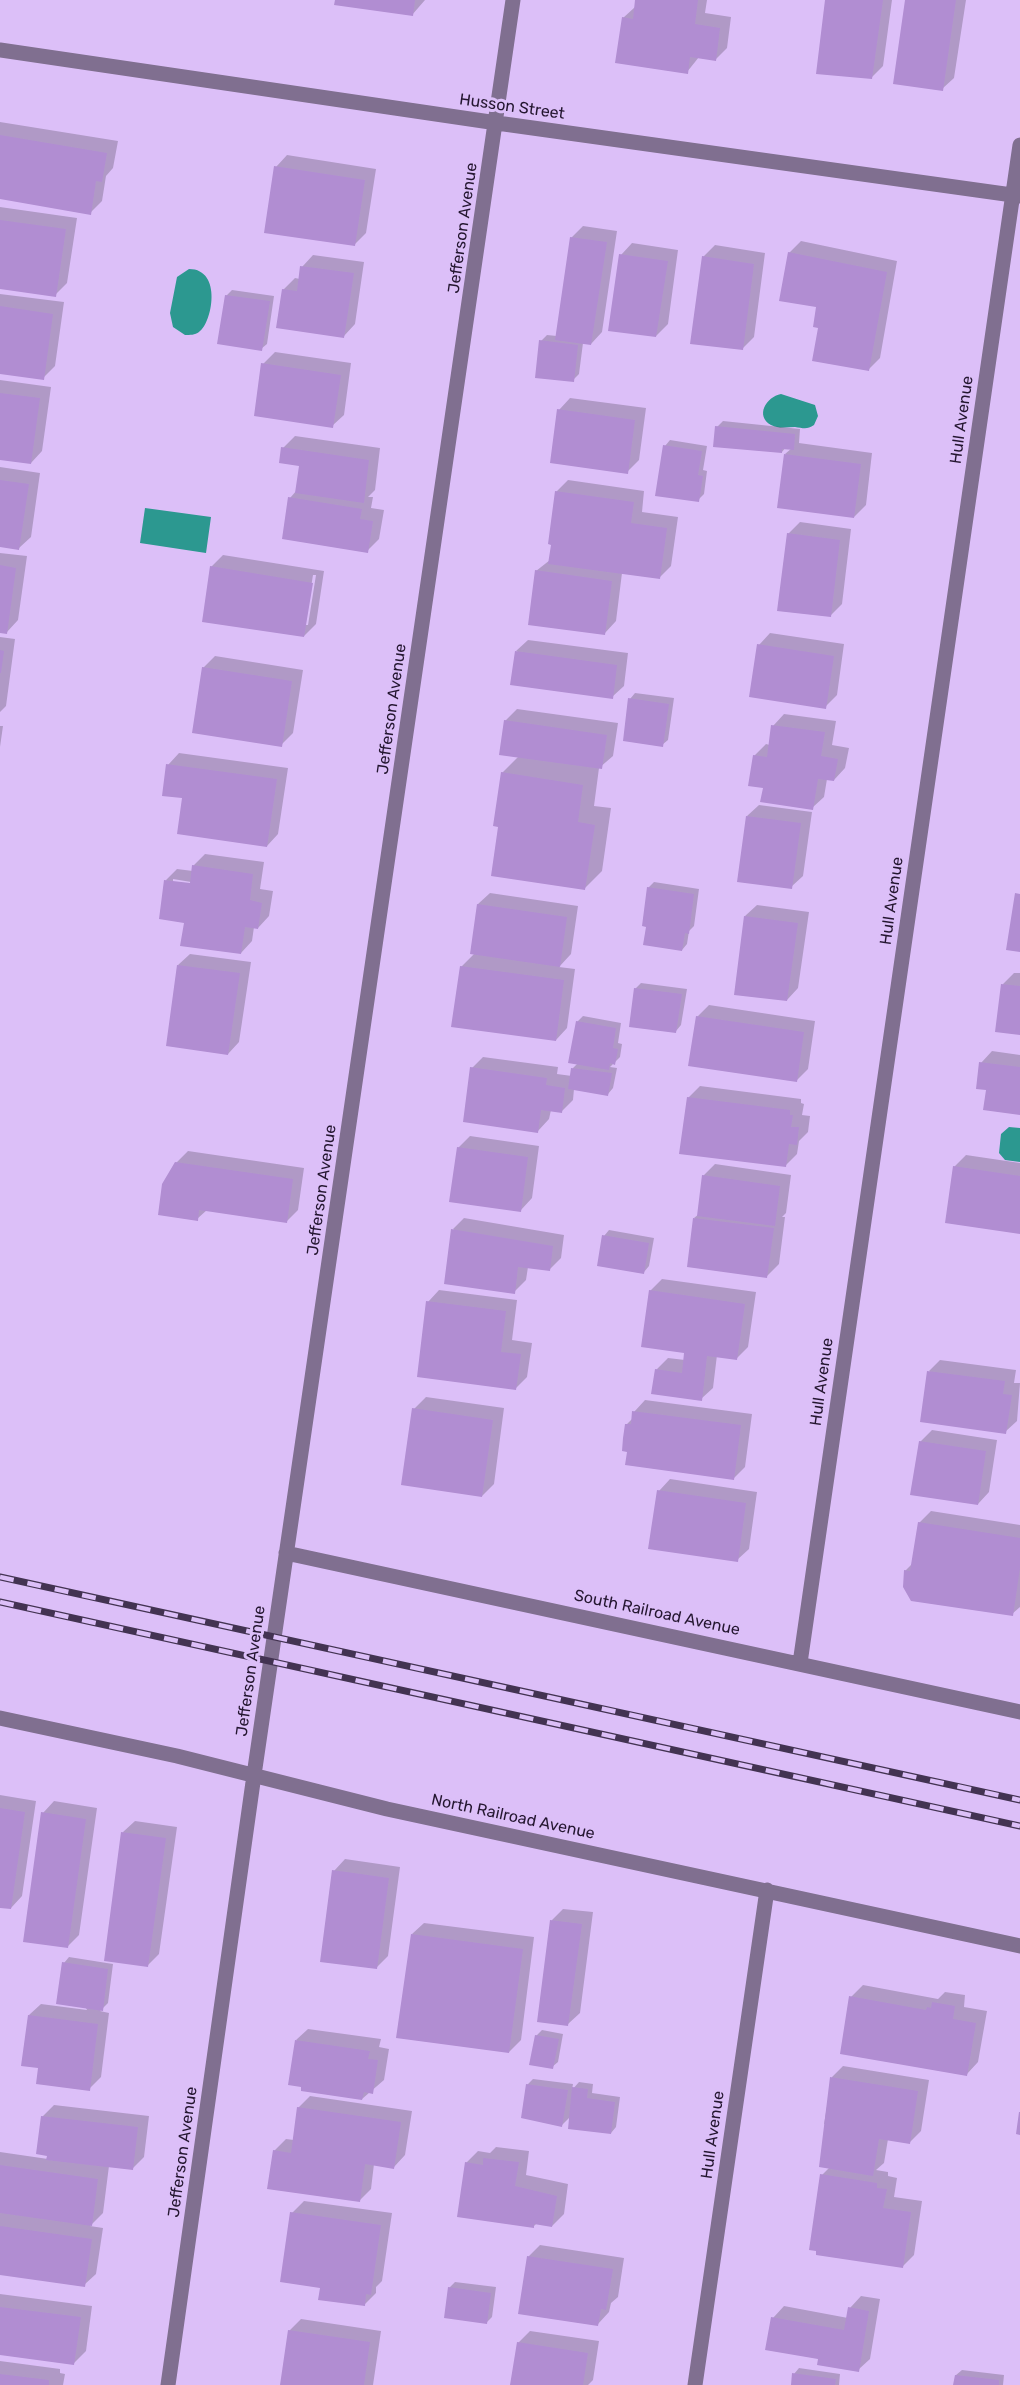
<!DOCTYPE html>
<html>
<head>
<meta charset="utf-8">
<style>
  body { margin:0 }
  canvas { display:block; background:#dcbff8 }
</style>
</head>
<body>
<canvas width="1020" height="2385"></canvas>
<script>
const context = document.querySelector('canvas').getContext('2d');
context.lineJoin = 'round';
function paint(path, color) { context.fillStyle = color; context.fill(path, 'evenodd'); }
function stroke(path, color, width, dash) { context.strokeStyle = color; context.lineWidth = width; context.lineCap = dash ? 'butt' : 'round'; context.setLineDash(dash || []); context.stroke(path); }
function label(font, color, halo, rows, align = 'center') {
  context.font = font + ' Rubik,sans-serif'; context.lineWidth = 6; context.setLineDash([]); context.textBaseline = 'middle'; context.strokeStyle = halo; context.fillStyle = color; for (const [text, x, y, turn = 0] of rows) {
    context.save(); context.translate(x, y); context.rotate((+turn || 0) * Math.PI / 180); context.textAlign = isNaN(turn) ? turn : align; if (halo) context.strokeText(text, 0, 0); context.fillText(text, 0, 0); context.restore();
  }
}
paint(new Path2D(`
  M189,269C223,269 212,324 199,332C195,335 190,335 185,335L173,327L170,313L177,277Z
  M781,394L815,405L818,416L814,425C807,430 803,428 795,427C787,427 779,429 771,425C755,416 766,397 781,394Z
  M145,508L211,517L206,553L140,543Z
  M1009,1127L1020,1128V1162L1005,1160L999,1153L1001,1134Z`), '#2c9890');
paint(new Path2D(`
  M336,0H425L412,15Z
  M637,0H707L705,13L731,17L727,48L715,60L699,57L687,72L623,18L635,7Z
  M827,0H892L883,66L872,77Z
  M907,0H966L954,78L942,89Z
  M0,122L118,141L113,168L106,176L102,201L90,213L0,197Z
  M287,155L376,169L366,233L354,245L276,167Z
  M0,207L77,218L67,283L55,295L0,287Z
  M583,226L617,231L602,332L591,344L583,343L579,374L573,380L541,341L547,335L557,336L571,238Z
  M801,241L897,261L880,358L869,369L820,327L818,306L789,253Z
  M632,243L678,250L668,324L656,336L621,255Z
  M715,245L765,253L754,337L742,349L703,257Z
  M313,255L364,262L355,324L344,336L283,290L295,278L300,279L302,267Z
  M232,290L274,296L267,344L261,349L226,296Z
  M0,294L64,302L55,366L43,378L0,372Z
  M275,352L351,363L344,415L332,426L263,364Z
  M0,380L51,387L42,451L31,463L0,459Z
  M570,398L646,408L639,460L627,472L559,410Z
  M723,421L800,429L799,443L872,453L866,505L854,517L785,454L792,448L786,447L782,452L717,427Z
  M295,436L380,448L375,490L368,497H373L371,508L384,510L379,539L367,551L290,498L297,490L300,465L283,448Z
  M670,440L707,446L703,470L707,471L704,494L698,500L665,446Z
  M0,467L40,473L31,537L19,548L0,545Z
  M568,480L644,491L642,512L678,517L671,566L659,578L622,573L616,621L605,633L536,571L550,560L556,492Z
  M800,522L851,529L842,604L830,616L788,534Z
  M0,553L27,556L18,620L7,632L0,631Z
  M223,555L324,571L316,624L304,636L211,567ZM313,575H316L308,625H305Z
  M770,633L844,644L837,695L825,707L759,645Z
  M0,637L15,639L6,706L0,712Z
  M528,640L628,653L624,686L612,697L516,651Z
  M215,656L303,670L293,733L281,745L203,668Z
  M635,693L674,698L668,740L662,745L630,699Z
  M517,709L618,723L613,756L599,768L594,806L611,808L602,871L585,888L500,826L502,773L519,756L505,721Z
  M784,714L836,721L832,745L849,748L845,768L834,780L827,779L824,797L812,808L765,786L754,756L766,744L770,745L773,726Z
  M0,726H3L0,747Z
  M179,753L288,768L278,834L267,846L184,797L168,765Z
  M759,805L812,812L803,876L791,887L747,816Z
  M205,854L264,862L260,889L273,891L269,916L258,928L254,927L252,941L241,953L185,922L166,880L177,869L193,871V866ZM173,879L197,883V885L173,882Z
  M654,882L699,889L694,926L689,931L687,944L682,950L648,888Z
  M490,893L578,906L571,954L559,967L575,969L567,1028L556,1040L461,967L475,953L478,904Z
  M757,905L809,912L798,988L787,1000L745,916Z
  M190,954L251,962L239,1042L228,1054L178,965Z
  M1014,973H1020V1034L1003,984Z
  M641,983L687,989L681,1025L676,1031L635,989Z
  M709,1005L815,1021L808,1069L797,1080L697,1017Z
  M583,1016L621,1023L618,1043L622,1044L620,1057L610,1067L617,1068L613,1088L608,1094L574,1089L573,1100L561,1112L551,1110L549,1119L538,1131L472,1068L483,1057L558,1067L557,1074L572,1076L573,1068L578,1063L577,1022Z
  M992,1051L1020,1055V1114L987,1089L981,1063Z
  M700,1086L801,1099V1103L804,1104L802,1115L810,1116L808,1132L799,1141L797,1154L785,1166L688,1098Z
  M470,1136L539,1146L532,1198L521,1210L458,1148Z
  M188,1151L304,1168L298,1210L286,1222L207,1210L197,1219L176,1163Z
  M966,1155L1020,1163V1232L954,1167Z
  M715,1164L791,1175L786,1213L782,1217H785L779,1264L767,1276L694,1218L699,1214L703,1176Z
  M464,1218L564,1235L561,1258L549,1270L528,1267L526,1280L514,1292L453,1229Z
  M609,1230L654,1238L649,1266L644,1272L604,1236Z
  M662,1279L756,1292L748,1347L737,1358L717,1355L713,1388L701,1399L656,1370L668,1358L685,1360L686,1352L650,1291Z
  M439,1290L517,1300L512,1340L532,1343L527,1377L516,1388L428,1302Z
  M940,1360L1016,1370L1014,1383H1020L1017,1421L1005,1432L929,1371Z
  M426,1397L504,1408L494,1484L482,1496L414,1409Z
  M645,1400L752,1414L745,1467L734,1478L628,1450L626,1425L633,1418L634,1412Z
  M932,1430L997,1440L989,1492L978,1504L920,1442Z
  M670,1479L757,1492L749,1549L737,1560L659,1491Z
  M931,1511L1020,1525V1607L1012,1614L905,1571L913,1563L919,1523Z
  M0,1795L36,1801L22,1896L11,1908L0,1906Z
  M54,1801L97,1808L79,1935L67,1947L43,1813Z
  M135,1821L177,1827L159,1954L147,1966L123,1832Z
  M345,1859L400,1867L388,1956L376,1968L334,1871Z
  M563,1909L593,1912L580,2013L568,2024L552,1920Z
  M424,1923L534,1937L521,2040L509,2052L412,1934Z
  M69,1957L113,1964L108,2003L100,2011L109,2013L101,2077L89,2089L40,2067L29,2015L41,2004L87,2010L64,1963Z
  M863,1985L938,1999L945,1992L965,1995L964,2007L987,2011L978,2062L967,2074L851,1997Z
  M308,2029L381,2039L379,2047L389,2049L384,2080L362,2099L296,2040Z
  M542,2030L563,2034L558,2062L552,2067L536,2036Z
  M843,2066L929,2080L921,2131L909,2143L888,2139L884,2163L876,2170L888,2172V2176L897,2178L894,2197L922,2201L914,2255L902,2267L822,2175L830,2167L827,2125L824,2124L832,2077Z
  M533,2079L573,2084L572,2090L579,2082L593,2084L592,2093L620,2097L616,2127L611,2133L571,2116L562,2125L527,2085Z
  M310,2096L412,2111L405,2155L394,2167L374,2164L371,2189L359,2201L274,2151L286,2139L294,2140L298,2108Z
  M54,2105L149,2116L144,2157L132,2169L109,2166L103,2213L90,2226L103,2228L96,2274L84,2285L0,2273V2152L48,2159L42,2117Z
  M496,2147L529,2151L526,2175L568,2184L564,2214L552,2226L537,2223L534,2226L466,2163L478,2151L490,2153Z
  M304,2201L392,2213L382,2281L376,2287V2293L364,2305L322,2286L292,2213Z
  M540,2245L624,2258L618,2297L611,2303L609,2312L598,2324L528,2257Z
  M455,2282L496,2287L492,2317L486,2323L449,2288Z
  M0,2294L92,2306L86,2351L74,2363L0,2353Z
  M861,2296L880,2299L870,2359L858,2370L820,2357L773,2318L784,2306L848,2318L850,2308Z
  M301,2319L381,2331L373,2385H282L289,2331Z
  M530,2331L599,2341L593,2380L588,2385H512L518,2343Z
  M0,2361L60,2369V2373L65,2374L63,2385H0Z
  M799,2368L840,2374L839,2385H792L794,2374Z
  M962,2370L1004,2375L1003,2385H955L956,2375Z`), '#0003');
paint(new Path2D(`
  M335,0H415L413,16L334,5Z
  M635,0H698L695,24L720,28L716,61L690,57L688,74L615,63L622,17L633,19Z
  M825,0H883L872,79L816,74Z
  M905,0H956L943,91L893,84Z
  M0,135L107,153L102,182L96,181L91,215L0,199Z
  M274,166L365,180L355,246L264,233Z
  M0,220L66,229L56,297L0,289Z
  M570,237L607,242L591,345L555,340Z
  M788,252L887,272L869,371L812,361L818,328L813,327L816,307L779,301Z
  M619,254L668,261L656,337L608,331Z
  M702,256L754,264L743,350L690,344Z
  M300,266L354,273L344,338L276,328L282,289L297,291Z
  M225,295L270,301L262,351L217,344Z
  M0,306L53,314L44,380L0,374Z
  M539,340L578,345L574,382L535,378Z
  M261,363L341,375L333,428L254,416Z
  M0,393L40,398L31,464L0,460Z
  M557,409L635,420L628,474L550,463Z
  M715,426L795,434L794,450L782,449V453L713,447Z
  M663,445L702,451L698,475L703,476L699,502L655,496Z
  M281,447L369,460L364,503L295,493L299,466L279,463Z
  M784,454L861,464L854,518L777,508Z
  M0,480L29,484L19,550L0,547Z
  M555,491L634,502L631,523L667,528L660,579L548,564L551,545L548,544Z
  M288,497L362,509L360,519L373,521L368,553L282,539Z
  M787,533L840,540L831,617L777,611Z
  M0,565L16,568L7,634L0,633Z
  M210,566L313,583L304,637L202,622Z
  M535,570L612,581L605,635L528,625Z
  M757,644L834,656L826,709L749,697Z
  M0,650L4,651L1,673H0Z
  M515,651L617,665L613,699L510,685Z
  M202,667L292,681L282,747L192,733Z
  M628,698L669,704L663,747L623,741Z
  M504,720L607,735L602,769L499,755Z
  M771,725L825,732L821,756L838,759L834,781L818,779L813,810L760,802L763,788L748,786L753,755L767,757Z
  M166,764L277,779L267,847L177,834L182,798L162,796Z
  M501,772L583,785L578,822L595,825L585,890L491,876L498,827L493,826Z
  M746,816L801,823L792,889L737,882Z
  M192,865L253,874L250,900L262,903L258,929L245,927L241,954L180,946L184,923L159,919L164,880L190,883Z
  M647,887L694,894L689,934L685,933L682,951L643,945L646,927L642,926Z
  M1015,893L1020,894V952L1006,950Z
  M477,904L567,917L560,967L470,954Z
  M744,916L798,923L787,1001L734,995Z
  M177,965L240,973L228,1055L166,1046Z
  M460,966L564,980L556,1041L451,1027Z
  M1001,984L1020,986V1035L995,1032Z
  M634,988L682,994L676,1033L629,1027Z
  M696,1016L804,1032L797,1082L688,1066Z
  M576,1021L616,1028L613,1048L618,1049L615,1065L610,1063L609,1070L568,1063Z
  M979,1062L1020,1067V1115L983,1110L986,1090L976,1089Z
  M470,1067L547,1078L546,1085L565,1088L562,1113L541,1110L538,1133L463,1122Z
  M571,1068L612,1073L608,1096L568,1089Z
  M687,1097L790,1110V1115H793L791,1127H799L797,1145L789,1144L786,1167L679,1154Z
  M457,1147L528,1157L521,1212L449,1202Z
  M175,1162L293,1179L287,1223L199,1210L198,1221L158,1215L162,1184Z
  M953,1166L1020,1176V1234L945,1223Z
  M702,1175L780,1186L775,1226L697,1216Z
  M693,1218L774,1228L767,1278L687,1267Z
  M451,1229L553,1246L550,1271L518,1267L515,1294L444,1284Z
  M602,1235L649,1243L644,1274L597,1266Z
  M649,1290L745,1304L737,1360L707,1356L702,1401L651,1394L655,1369L682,1373L684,1353L641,1347Z
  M426,1301L506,1311L501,1352L521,1354L516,1390L417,1377Z
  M927,1371L1005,1381L1003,1394L1012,1395L1006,1434L920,1422Z
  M412,1408L493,1420L482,1497L401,1485Z
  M632,1411L741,1425L734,1480L625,1465L627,1452L622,1451L623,1438L625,1424H631Z
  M919,1441L986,1451L978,1505L910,1495Z
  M657,1490L746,1503L738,1562L648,1549Z
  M918,1522L1020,1538V1568L1013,1616L911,1601L903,1587L904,1570L910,1571Z
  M0,1808L25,1812L11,1909L0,1908Z
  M41,1812L86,1819L68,1948L23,1942Z
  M121,1832L166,1838L148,1967L104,1961Z
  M332,1870L389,1878L377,1969L320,1962Z
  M550,1920L582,1924L568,2026L537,2022Z
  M411,1934L523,1949L509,2053L396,2038Z
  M62,1962L108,1969L103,2011L56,2004Z
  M849,1996L926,2010L927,2007L931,2008L932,2002L955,2006L953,2019L976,2023L967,2076L840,2054Z
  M28,2015L98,2024L90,2091L36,2084L38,2068L21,2066Z
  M535,2035L559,2039L553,2069L529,2065Z
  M295,2040L370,2051L368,2059L378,2060L373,2094L364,2092L362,2100L301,2091V2087L288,2085Z
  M830,2077L918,2091L910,2144L879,2139L873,2176L819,2167Z
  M526,2084L568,2090L562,2127L521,2118Z
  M572,2087L588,2089L587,2098L615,2102L611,2134L568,2129Z
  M297,2107L401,2122L394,2169L365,2164L360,2202L267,2189L273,2150L291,2153Z
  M1019,2112H1020V2135L1016,2134Z
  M41,2116L138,2127L133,2170L46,2160L47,2156L36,2154Z
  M483,2158L519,2162L515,2186L557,2196L552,2227L534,2224V2228L457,2217L465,2162L483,2165Z
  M0,2165L98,2179L92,2226L0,2213Z
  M820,2174L877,2183V2188L887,2189L883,2208L911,2212L903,2268L816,2255V2251L809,2250Z
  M290,2212L381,2225L371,2295L366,2294L365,2306L318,2300L320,2288L280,2282Z
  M0,2226L92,2239L85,2287L0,2275Z
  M527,2256L613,2269L606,2310L601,2309L598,2326L518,2314Z
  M448,2287L491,2293L487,2324L444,2318Z
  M0,2307L81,2317L74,2365L0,2355Z
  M848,2307L869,2311L859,2372L817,2365L818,2359L765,2350L771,2317L844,2330Z
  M288,2330L370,2342L364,2385H280Z
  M517,2342L588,2353L583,2385H510Z
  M792,2373L836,2379L835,2385H791Z
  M0,2374L49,2380V2385H0Z
  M955,2375L999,2380V2385H953Z`), '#b18dd2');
stroke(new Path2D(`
  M0,50L497,123L1020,196
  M286,1553L1020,1712
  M800,1663L1020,145
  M0,1718L177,1756L387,1809L1020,1946
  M168,2385L254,1775L513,0
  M695,2385L767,1890`), '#806f90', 15);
const rail = new Path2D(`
  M0,1577L1020,1800
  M0,1602L1020,1826`);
stroke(rail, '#433352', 7);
stroke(rail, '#dcbff8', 4.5, [14]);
label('16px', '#241630', '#dcbff8', [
  ["Husson Street",512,107,8],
  ["Jefferson Avenue",463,228,-82],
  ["Hull Avenue",962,420,-82],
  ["Jefferson Avenue",392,709,-82],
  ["Hull Avenue",892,901,-82],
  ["Jefferson Avenue",322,1190,-82],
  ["Hull Avenue",822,1382,-82],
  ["South Railroad Avenue",657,1613,12],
  ["Jefferson Avenue",251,1671,-82],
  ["North Railroad Avenue",513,1817,12],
  ["Hull Avenue",713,2135,-82],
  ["Jefferson Avenue",183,2152,-82]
]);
</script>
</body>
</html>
